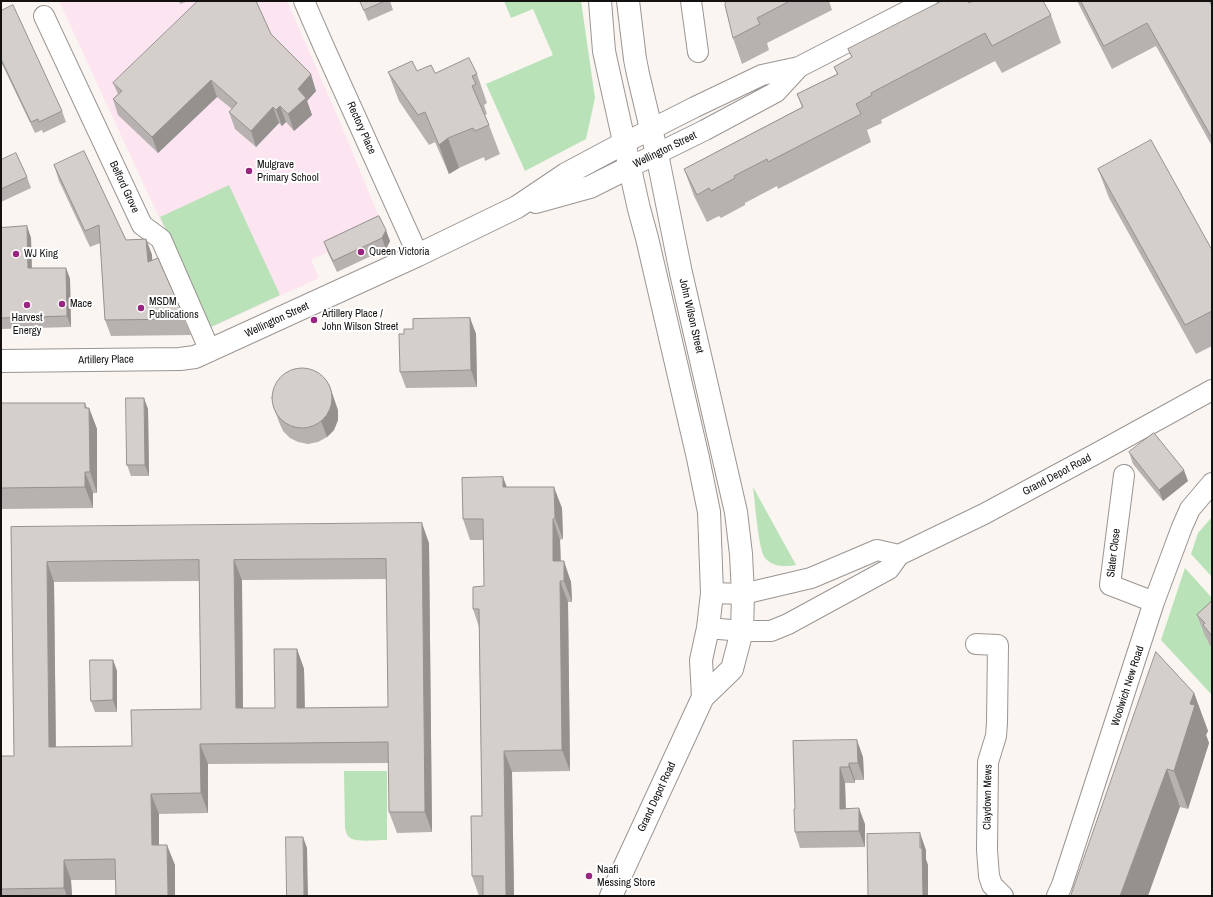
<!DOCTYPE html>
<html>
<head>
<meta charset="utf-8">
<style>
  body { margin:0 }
  #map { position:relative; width:1213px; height:897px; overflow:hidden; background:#faf5f1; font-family:"Archivo Narrow",sans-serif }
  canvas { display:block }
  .frame { position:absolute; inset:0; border:2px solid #141211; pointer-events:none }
</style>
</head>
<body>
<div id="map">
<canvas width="1213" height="897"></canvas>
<div class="frame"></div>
</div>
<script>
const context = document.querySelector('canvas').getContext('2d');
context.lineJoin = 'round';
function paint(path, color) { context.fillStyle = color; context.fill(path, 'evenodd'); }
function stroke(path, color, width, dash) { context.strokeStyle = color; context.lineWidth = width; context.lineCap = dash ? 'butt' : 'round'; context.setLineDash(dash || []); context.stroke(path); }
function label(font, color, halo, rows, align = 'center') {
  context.font = font + ' "Archivo Narrow",sans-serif'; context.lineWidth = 4; context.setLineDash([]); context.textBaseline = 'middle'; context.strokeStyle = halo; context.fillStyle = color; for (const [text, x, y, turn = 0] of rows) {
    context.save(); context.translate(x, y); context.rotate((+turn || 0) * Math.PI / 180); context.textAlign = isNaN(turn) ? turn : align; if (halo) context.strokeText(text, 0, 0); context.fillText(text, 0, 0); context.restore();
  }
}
paint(new Path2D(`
  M59,1H287L340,122L383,227L311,260L319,278L210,328Z`), '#fce5f1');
paint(new Path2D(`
  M504,1H581L595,98L586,139L525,171L486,84L553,55L533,9L511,18Z
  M229,185L280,295L211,327L160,217Z
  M753,487L796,565C786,567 772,567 765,558C758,548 755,501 753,487Z
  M1212,517V577L1191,554L1198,533Z
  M1185,568L1212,598V644L1210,646L1212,648V695L1161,640Z
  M344,771H387V840C378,840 360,842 352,839C347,837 346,832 345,828Z`), '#b9e2b8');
const minor = new Path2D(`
  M304,1L324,47L418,255
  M691,1L698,52
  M44,16L142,225L161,239L210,351
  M624,143L695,107L762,75L799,67L927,1
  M630,167L705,130L776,92L799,67
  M1124,475L1110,585L1154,602
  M712,593L743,594L811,578L877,550L899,555
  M708,628L742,631H771L788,624L889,569L899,555L984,514L1101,451L1212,390
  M976,644L998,645L997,723L996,736L988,762L987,850L989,876L992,885L1003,896
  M1057,896L1062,885L1154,602L1182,527L1190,509L1212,483`);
const secondary = new Path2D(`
  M536,202L590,187L630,167
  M1,361L180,359L195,357L418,255L517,207L566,174L624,143`);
const trunk = new Path2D(`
  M600,1L604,51L607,65L639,209L647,238L698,458L709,512L712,593L708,628L701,660L703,697
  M611,896L703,697L732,669L742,631L743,594L741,554L736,512L681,273L657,154L638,74L635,59L628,1`);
stroke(minor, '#9a9592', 22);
stroke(secondary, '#9a9592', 24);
stroke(trunk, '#9a9592', 24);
stroke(minor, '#fff', 20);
stroke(secondary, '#fff', 22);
stroke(trunk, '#fff', 22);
paint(new Path2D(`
  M179,1H188L180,4Z
  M360,1H390L393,10L368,21Z
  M726,1H829L832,10L767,43L769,50L742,64L733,38Z
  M1077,1H1212V146L1156,46L1112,69Z
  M948,2L969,3L1051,15L1061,43L1002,73L995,61L881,120L882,123L867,130L871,142L778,189L777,186L745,203V205L721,218L719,216L707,222L694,196L684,169L802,107L797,94L837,74L834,67L852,58L848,49Z
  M1,11L62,111L66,122L43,133L42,130L35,133L1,62Z
  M271,34L316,91L307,101L312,115L294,131L286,122L282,126L279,123L256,147L235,129L229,112L232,109L217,97L158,153L118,115L113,99L118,94L113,83Z
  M417,71L435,73L477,74L487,103L484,105L487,114L485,115L489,125L500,154L485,161L484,157L459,168L449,174L435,142L429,145L399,101L388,72Z
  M1,160L27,177L31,188L1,202Z
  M54,165L126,240L146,239L152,255V260L185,319L191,335L111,336L105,320L100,243L90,247L59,181Z
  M1098,169L1212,250V346L1196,354L1109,198Z
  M379,216L390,241L386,249L337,272L328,253L324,242Z
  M27,226L31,238L32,268H66L70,279L71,327L1,329V228Z
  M470,318L476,334L477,387L406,388L400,372L413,329Z
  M1,403L89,408L97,429V493H93V508L1,509Z
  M273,406L338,410V420L334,430L327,437L318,442L308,444L298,442L290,438L283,431L279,422Z
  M148,409L149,476H131L127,465Z
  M1129,452L1188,481L1163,501L1133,464Z
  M507,487L562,508L563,539L560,540L561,561L571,582L572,602H568L570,771L512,772L514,896H479L472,876L482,816L479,627L473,609L484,586V540H470L463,519Z
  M11,527L429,543L432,832L397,833L389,812V763L208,764V813L159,814V845L175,865L115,880H71L72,896H1V756H14ZM387,579L388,707L305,708L304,669L297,649L275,708H243L242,580ZM199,581L201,709L132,746L56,747L54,582Z
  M1212,601V648L1210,646L1207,639L1205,636L1197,615Z
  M113,660L117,671V712H95L91,701Z
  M1194,693L1208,731L1206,735L1209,743L1188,809L1180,807L1071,896Z
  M793,741L863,757L864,780H855V783H845L846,808L865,824V847L800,848L795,832V809Z`), '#b7b2af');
paint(new Path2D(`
  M311,74L316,91L307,101L312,115L294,131L288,114L298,89Z
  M211,80L217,97L158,153L152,137Z
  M280,106L286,122L282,126L276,110Z
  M273,107L279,123L256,147L251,131Z
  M448,138L459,168L449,174L439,145Z
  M27,226L31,238L32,280L28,268Z
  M386,230L390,241L386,249L382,238Z
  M146,239L152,255L153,278L148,262Z
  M66,268L70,279L71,327L67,316Z
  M470,318L476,334L477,387L471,370Z
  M329,384L338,410V420L334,430L327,437L321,421Z
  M144,398L148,409L149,476L145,465Z
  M85,403L89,414V408L97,429V493L90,472Z
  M1184,470L1188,481L1163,501L1159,490Z
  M85,472L93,493V508L85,487Z
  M503,477L511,498L503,487Z
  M554,487L562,508L563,539L555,518Z
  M553,519L560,540L561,581L553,561Z
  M422,523L429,543L432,832L425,812Z
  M234,560L242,580L243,729L236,708Z
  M564,561L571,582L572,602L564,581Z
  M47,562L54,582L56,768L49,747Z
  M560,581L568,602L570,771L562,750Z
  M297,649L304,669L305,728L297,708Z
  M113,660L117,671V712L113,700Z
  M1194,693L1208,731L1206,735L1209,743L1188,809L1174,771L1190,704Z
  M857,740L863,757L864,780L858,763Z
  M200,744L208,764V813L201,793Z
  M504,751L512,772L514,896H506Z
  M849,763L855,780V783L849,767Z
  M840,767L845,783L846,825L840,809Z
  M1167,769L1180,807L1148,896H1120Z
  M151,794L159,814V865L152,845Z
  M859,808L865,824V847L859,831Z
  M920,833L926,850V859L928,865V896H923Z
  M303,837L307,848L308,896H304Z
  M167,845L175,865V896H168Z
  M64,860L71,880L72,896H67L64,888Z`), '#95918f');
const building = new Path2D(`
  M198,1H256L271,34L311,74L298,89L306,98L288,114L280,106L276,110L273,107L251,131L229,112L237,103L211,80L152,137L113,99L122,91L113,83Z
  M360,1H385L364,10Z
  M726,1H790L757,18L760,24L733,38L725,5Z
  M942,1H947L948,2L951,1H968L969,3L973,1H1043L1051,15L992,46L985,33L871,93L872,95L856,104L861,114L768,162L767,159L734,176L735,178L711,191L709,188L697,195L684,169L803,107L797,94L838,74L834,67L852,57L848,49Z
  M1081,1H1209L1212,6V138L1147,23L1104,46Z
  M13,5L62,111L39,122L38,119L31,122L1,59V11Z
  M469,58L477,74L472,76L476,84L472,86L489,125L475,131L473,128L448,138L439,145L425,112L418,115L388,72L412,61L417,71L431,65L435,73Z
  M1151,140L1212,250V311L1185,325L1098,169Z
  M84,151L126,240L146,239L148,262L158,258L185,319L105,320L99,225L85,231L54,165Z
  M16,153L27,177L1,189V160Z
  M379,216L386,230L382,238L333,261L324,242Z
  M27,226L28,268H66L67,316L1,318V228Z
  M470,318L471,370L400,372L399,334H404V329H413V319Z
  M272 398a30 30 0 1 1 60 0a30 30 0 1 1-60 0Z
  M126,398H144L145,465H127Z
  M1,403H85V408H89L90,472H85V487L1,488Z
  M1154,433L1184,470L1159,490L1129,452Z
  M503,477V487H554L555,518L553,519V561H564V581H560L562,750L504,751L506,896H483V876H472L471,816H482L479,609H473V587L484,586L483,519H463L462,478Z
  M422,523L425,812H389L388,742L200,744L201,793L151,794L152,845H167L168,896H116L115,859L64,860V888L1,889V756H14L11,527ZM386,559L388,707L297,708V649H274L275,708H236L234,560ZM199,560L201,709L131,710L132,746L49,747L47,562Z
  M1212,601V636L1203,625L1205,623L1197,615Z
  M1156,652L1194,693L1190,704L1195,705L1174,771L1167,769L1120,896H1071Z
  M90,660H113V700L91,701Z
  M857,740L858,763H849V767H840V809L859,808V831L795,832L794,809H795L793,741Z
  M920,833V848H922L923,896H868L867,834Z
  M286,837H303L304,896H287Z`);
paint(building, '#d5cfcc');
stroke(building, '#95918f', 1);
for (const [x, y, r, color] of [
  [249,171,4,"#9a2581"],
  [361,252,4,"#9a2581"],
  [16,254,4,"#9a2581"],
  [62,304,4,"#9a2581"],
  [27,305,4,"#9a2581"],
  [141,308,4,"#9a2581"],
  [314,320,4,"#9a2581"],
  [589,876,4,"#9a2581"]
]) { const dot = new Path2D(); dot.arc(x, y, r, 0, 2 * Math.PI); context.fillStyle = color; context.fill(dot); stroke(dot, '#fff', 1.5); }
label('11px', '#141211', '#fff', [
  ["Rectory Place",361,128,66],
  ["Wellington Street",665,150,-26],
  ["Belford Grove",124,187,65],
  ["John Wilson Street",691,316,77],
  ["Wellington Street",277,320,-25],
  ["Artillery Place",106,360,-1],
  ["Grand Depot Road",1057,475,-28],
  ["Slater Close",1114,553,-83],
  ["Woolwich New Road",1128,686,-72],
  ["Grand Depot Road",657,797,-65],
  ["Claydown Mews",988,797,-89]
]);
label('11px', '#141211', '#fff', [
  ["Mulgrave",257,165],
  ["Primary School",257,178],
  ["Queen Victoria",369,252],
  ["WJ King",24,254],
  ["MSDM",149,302],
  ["Publications",149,315],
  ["Mace",70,304],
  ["Artillery Place /",322,314],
  ["John Wilson Street",322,327],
  ["Harvest",27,318,"center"],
  ["Energy",27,331,"center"],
  ["Naafi",597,870],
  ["Messing Store",597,883]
], 'left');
</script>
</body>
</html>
